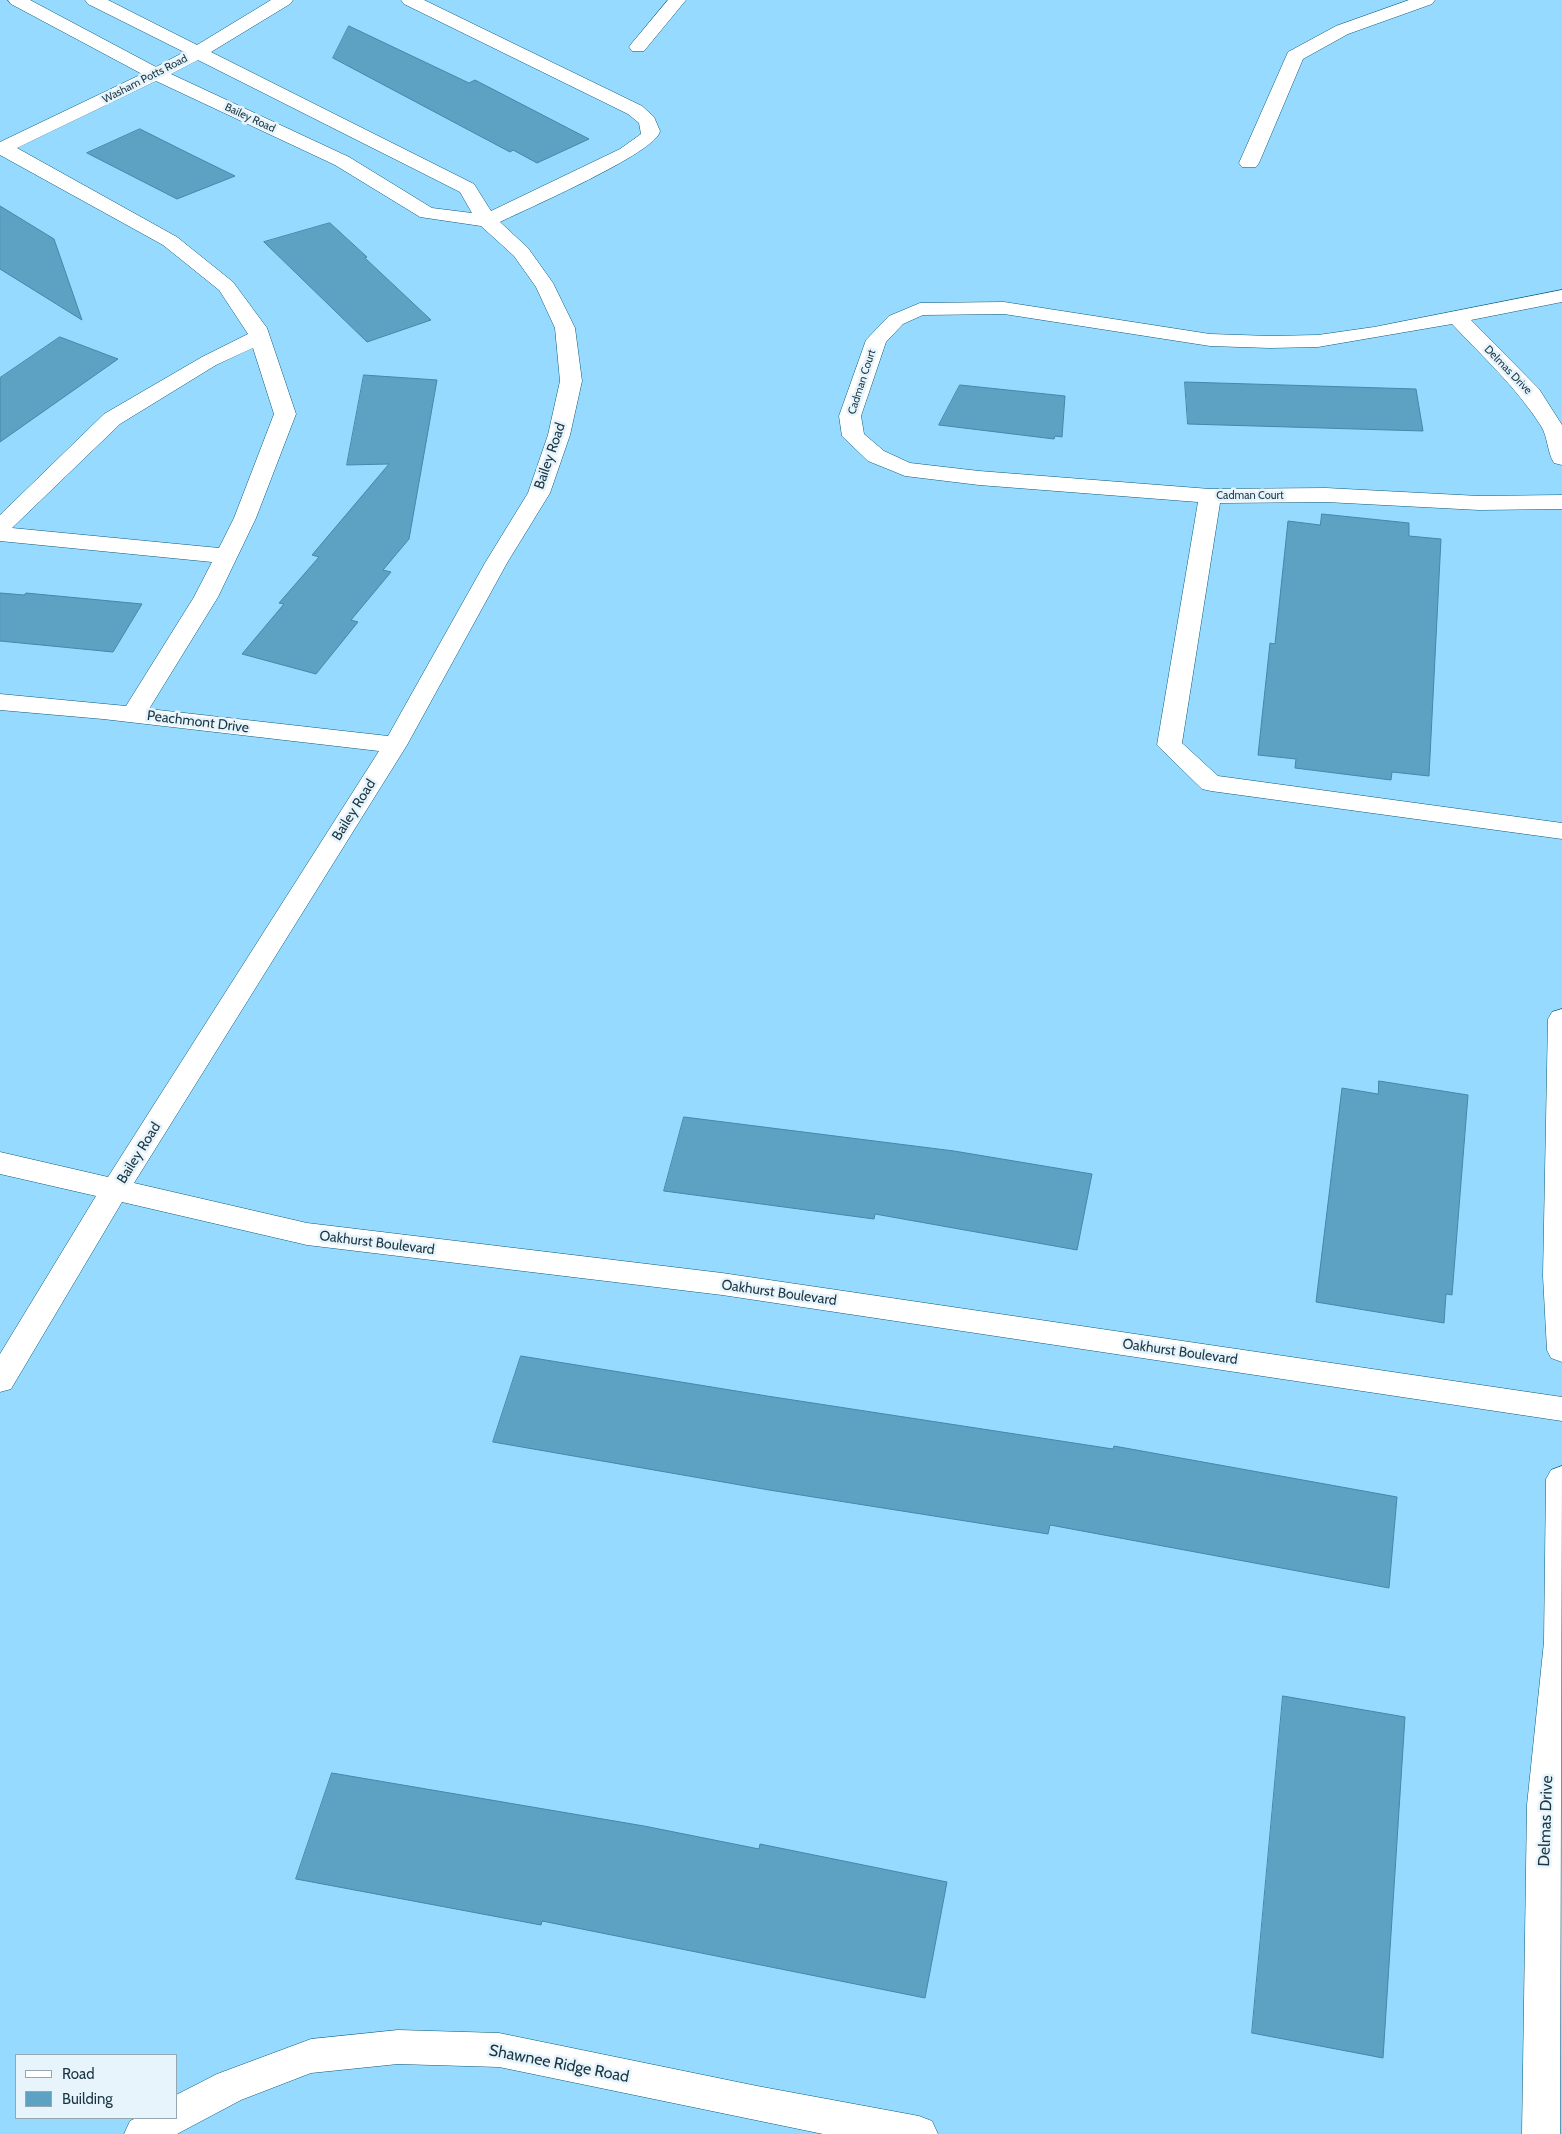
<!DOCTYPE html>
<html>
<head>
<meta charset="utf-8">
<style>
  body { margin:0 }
  #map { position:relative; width:1562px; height:2134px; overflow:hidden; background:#96dbff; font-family:Cabin,sans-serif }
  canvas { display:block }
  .legend { position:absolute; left:15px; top:2054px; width:162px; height:65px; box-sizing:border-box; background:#e7f4fb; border:1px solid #95a8b2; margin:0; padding:6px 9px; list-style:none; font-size:15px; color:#1a3644 }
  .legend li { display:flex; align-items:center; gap:10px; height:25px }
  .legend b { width:25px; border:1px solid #95a8b2 }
</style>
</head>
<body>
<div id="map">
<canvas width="1562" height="2134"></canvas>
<ul class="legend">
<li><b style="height:6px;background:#fff"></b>Road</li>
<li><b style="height:14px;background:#5da1c3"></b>Building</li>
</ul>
</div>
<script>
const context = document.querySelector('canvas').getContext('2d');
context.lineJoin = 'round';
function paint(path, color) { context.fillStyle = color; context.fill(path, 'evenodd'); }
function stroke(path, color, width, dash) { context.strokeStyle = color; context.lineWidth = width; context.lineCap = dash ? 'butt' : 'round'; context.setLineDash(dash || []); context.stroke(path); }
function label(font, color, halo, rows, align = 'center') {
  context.font = font + ' Cabin,sans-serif'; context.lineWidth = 5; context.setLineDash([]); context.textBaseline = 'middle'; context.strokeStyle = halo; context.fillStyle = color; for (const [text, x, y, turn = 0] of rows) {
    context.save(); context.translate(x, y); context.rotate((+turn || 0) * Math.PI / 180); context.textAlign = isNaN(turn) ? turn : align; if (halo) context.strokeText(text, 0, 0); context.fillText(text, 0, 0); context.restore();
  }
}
const building = new Path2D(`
  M349,26L469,83L475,80L589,139L537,163L513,150L510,152L333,58Z
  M140,129L190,154L235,176L177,199L87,153Z
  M0,206L54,239L82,320L0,269Z
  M330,223L367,257L365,258L431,320L367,342L264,242Z
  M60,337L118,359L0,442V378Z
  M364,375L437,380L409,539L383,570L391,572L351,620L358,622L316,674L242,654L284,604L279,603L319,557L312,555L389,464L347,465Z
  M1185,382L1416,389L1423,431L1188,424Z
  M960,385L1065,396L1062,437L1055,436L1054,439L939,425Z
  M1322,514L1409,523V536L1441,539L1429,776L1392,772L1391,780L1295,768L1296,759L1258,755L1270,643L1275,644L1288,521L1320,525Z
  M0,593L24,595L26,593L142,604L113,652L0,641Z
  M1379,1081L1468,1095L1452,1295L1446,1294L1444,1323L1316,1302L1342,1088L1378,1094Z
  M684,1117L954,1151L1092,1174L1077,1250L875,1214L874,1219L664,1191Z
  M521,1356L767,1396L1113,1449L1114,1446L1397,1497L1389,1588L1050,1525L1048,1534L769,1490L493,1442Z
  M1283,1696L1405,1717L1383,2058L1252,2033Z
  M332,1773L644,1826L759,1849L760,1844L947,1882L925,1998L542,1921L541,1925L296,1879Z`);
paint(building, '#5da1c3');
stroke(building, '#4588a9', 1);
const minor = new Path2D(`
  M8,0H30L156,67L184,52L88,4L85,0H108L197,45L271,0H293L290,4L211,52L474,184L491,211L620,149L641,134L639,123L628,114L404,4L401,0H424L642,106L654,117L660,131C658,152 524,210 500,222L528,248L553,283L575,328L582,381L570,435L550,493L507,563L407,745L134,1183L307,1223L722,1273L1562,1397V1421L722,1295L307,1245L122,1202L11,1389L0,1392V1354L96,1196L0,1174V1152L108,1177L379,751L103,719L0,710V694L126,706L194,597L212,562L0,541V515L104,414L202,357L248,334L219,290L163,245L0,155V142L142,74L11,4ZM198,60L460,192L472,213L432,208L349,157L171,74ZM156,81L335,165L420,217L481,226L514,256L536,287L555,328L560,381L548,435L528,493L485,563L388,736L149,709L218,597L256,518L296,414L267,328L233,282L177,237L17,148ZM253,348L274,414L234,518L219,548L12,528L120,424L216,365Z
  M668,0H686L644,51H632L629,47L632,43Z
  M1409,0H1435L1432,4L1348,34L1303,59L1259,163L1256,167H1242L1239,163L1288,52L1336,26Z
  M1562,290V302L1471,320L1539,389L1562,425V465L1554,463C1547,452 1548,437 1541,426C1517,388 1483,357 1452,324L1318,347L1270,348L1210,346L1004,314L923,315L903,324L886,342L861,416L864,434L884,451L910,463L979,471L1210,489L1326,488L1479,496L1562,495V509L1479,510L1326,502L1220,503L1182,743L1218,776L1562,823V839L1211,791L1202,789L1157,745L1198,502L979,485L905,476L868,461L842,436L839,416L866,340L889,316L920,303L1004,302L1210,334L1270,336L1318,335L1374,327Z
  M1562,1009V1362L1551,1358L1547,1350L1543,1276L1548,1019L1552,1012Z
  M1562,1466L1560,2134H1522L1527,1805L1544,1642L1546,1479L1551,1470Z
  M398,2030L499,2033L757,2086L919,2116L932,2121L938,2134H823L499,2067L398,2064L311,2073L241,2100L177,2134H124L130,2121L136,2118H176V2095L217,2074L311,2039Z`);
stroke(minor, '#0e5b7a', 1);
paint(minor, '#fff');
label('11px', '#1a3644', '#e7f4fb', [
  ["Washam Potts Road",145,79,-27],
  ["Bailey Road",250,118,25],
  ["Delmas Drive",1508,370,46],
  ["Cadman Court",862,382,-72],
  ["Cadman Court",1250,496]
]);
label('14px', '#1a3644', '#e7f4fb', [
  ["Bailey Road",550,456,-71],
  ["Peachmont Drive",198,722,7],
  ["Bailey Road",354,810,-58],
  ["Bailey Road",139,1153,-58],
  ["Oakhurst Boulevard",377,1243,7],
  ["Oakhurst Boulevard",779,1293,8],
  ["Oakhurst Boulevard",1180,1352,8]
]);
label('16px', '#1a3644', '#e7f4fb', [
  ["Delmas Drive",1546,1821,-88],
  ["Shawnee Ridge Road",559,2064,11]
]);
</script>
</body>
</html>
